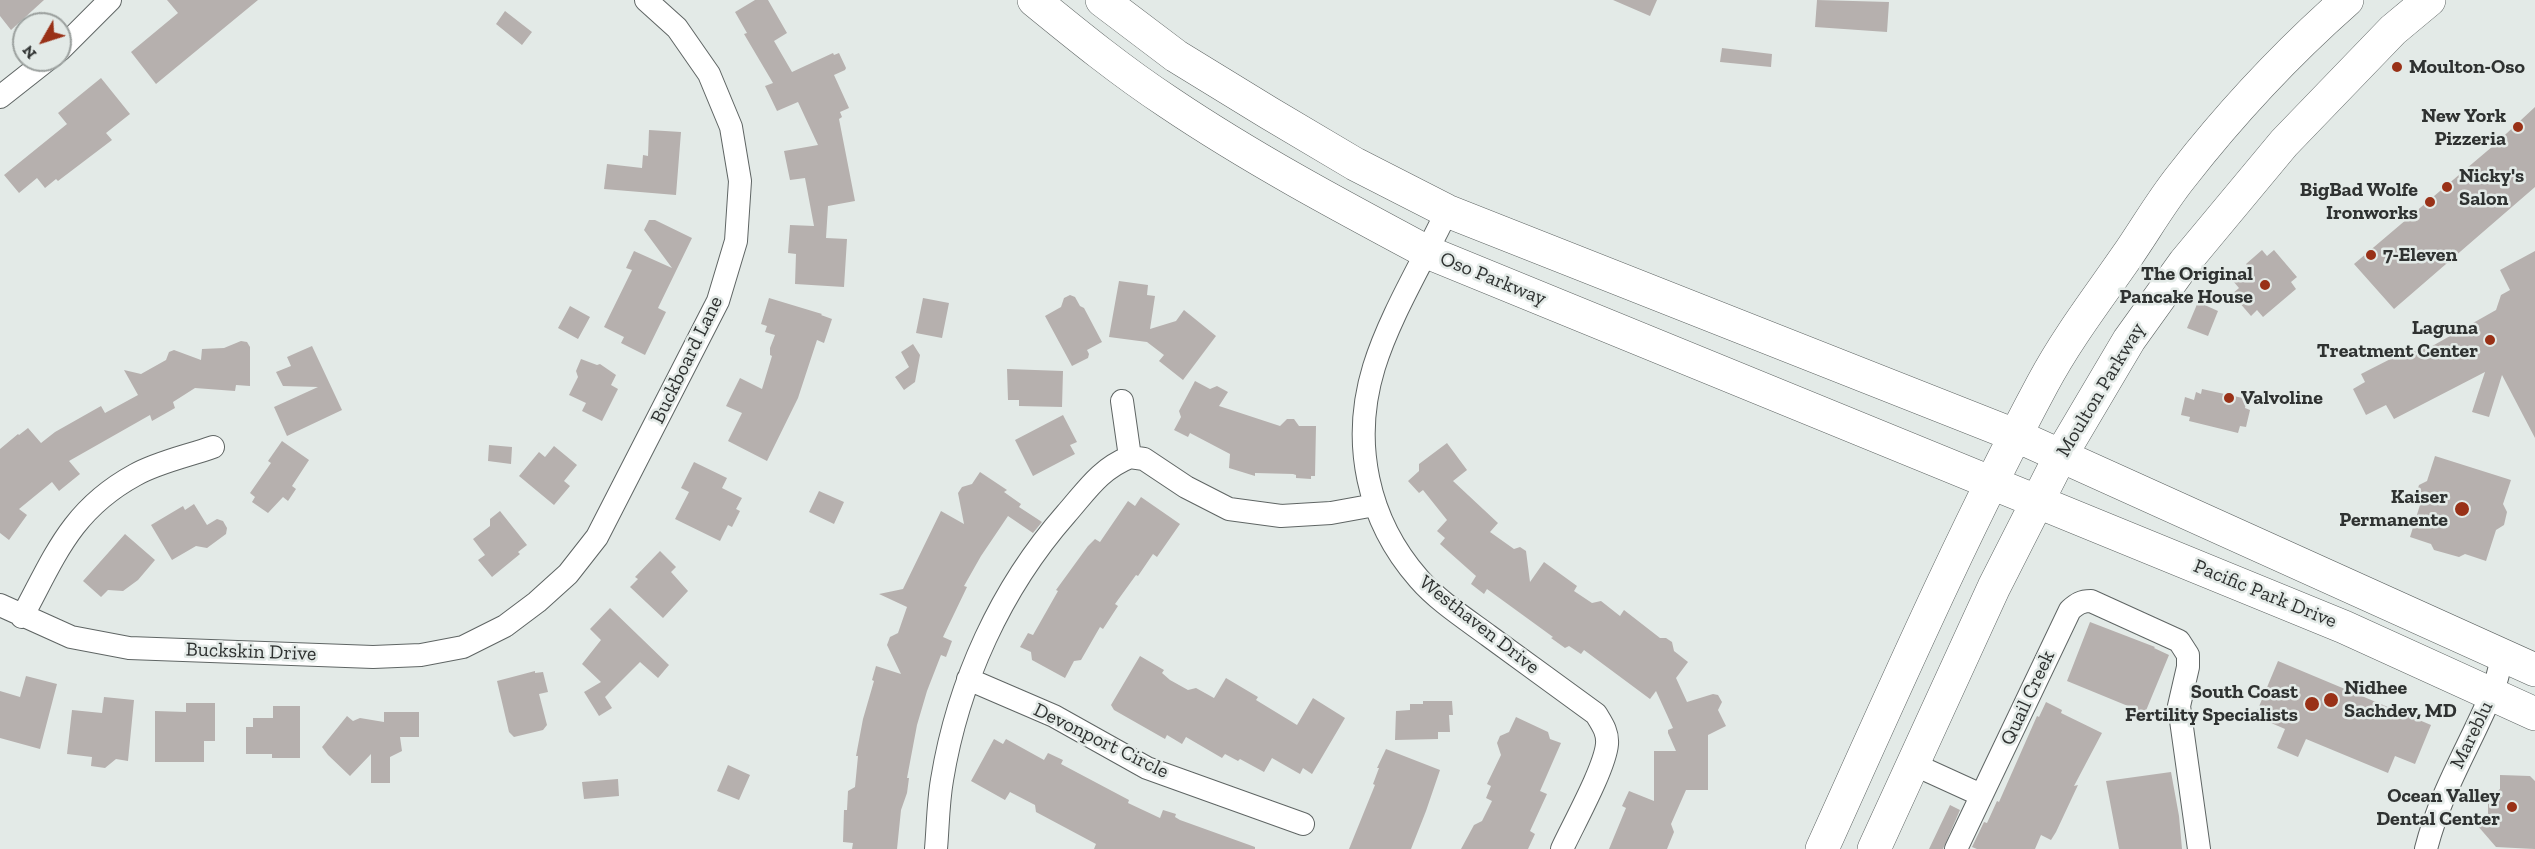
<!DOCTYPE html>
<html>
<head>
<meta charset="utf-8">
<style>
  body { margin:0 }
  #map { position:relative; width:2535px; height:849px; overflow:hidden; background:#e3eae7; font-family:"Zilla Slab",serif }
  canvas { display:block }
  .north { position:absolute; left:12px; top:12px; width:60px; height:60px; box-sizing:border-box; background:#e3eae7; border:2px solid #9ba09e; border-radius:50%; rotate:231deg; font-size:16px; font-weight:700; line-height:24px; text-align:center; color:#2f3231 }
  .north::after { content:''; display:block; margin:auto; width:21px; height:27px; background:#993117; clip-path:polygon(50% 0,100% 100%,50% 72%,0 100%) }
</style>
</head>
<body>
<div id="map">
<canvas width="2535" height="849"></canvas>
<div class="north">N</div>
</div>
<script>
const context = document.querySelector('canvas').getContext('2d');
context.lineJoin = 'round';
function paint(path, color) { context.fillStyle = color; context.fill(path, 'evenodd'); }
function stroke(path, color, width, dash) { context.strokeStyle = color; context.lineWidth = width; context.lineCap = dash ? 'butt' : 'round'; context.setLineDash(dash || []); context.stroke(path); }
function label(font, color, halo, rows, align = 'center') {
  context.font = font + ' "Zilla Slab",serif'; context.lineWidth = 5; context.setLineDash([]); context.textBaseline = 'middle'; context.strokeStyle = halo; context.fillStyle = color; for (const [text, x, y, turn = 0] of rows) {
    context.save(); context.translate(x, y); context.rotate((+turn || 0) * Math.PI / 180); context.textAlign = isNaN(turn) ? turn : align; if (halo) context.strokeText(text, 0, 0); context.fillText(text, 0, 0); context.restore();
  }
}
paint(new Path2D(`
  M0,0H44L11,30L0,16Z
  M167,0H258L156,84L131,52L178,13Z
  M755,0H768L787,33L774,41L792,72L833,53L834,55L839,53L846,68L845,70L834,75L849,108L840,112L842,117L839,119L855,201L828,206L826,238L847,239L844,287L795,284L796,254L788,253L790,225L814,226L805,178L790,180L784,151L818,145L798,102L777,111L765,86L773,83L744,34L747,33L735,12Z
  M1613,0H1657L1650,16Z
  M1817,0L1889,2L1887,32L1815,27Z
  M505,11L532,32L522,45L496,24Z
  M1722,48L1772,54L1771,67L1720,62Z
  M101,78L130,114L106,133L112,140L58,181L56,179L45,188L37,178L19,193L4,175L67,124L58,113Z
  M2535,107V187L2394,309L2354,264L2493,146Z
  M649,130L681,132L676,195L604,189L607,164L642,168L643,155L648,156Z
  M649,220H655L692,238L658,308L666,312L645,355L621,343L624,337L604,327L632,270L626,268L634,251L672,268L644,230Z
  M2262,250L2267,256L2274,250L2297,277L2291,282L2296,289L2263,317L2257,310L2251,316L2232,294L2239,288L2233,281L2249,268L2246,264Z
  M2535,251V438L2502,375L2489,417L2472,412L2485,372L2394,419L2386,405L2366,415L2353,389L2365,382L2361,374L2414,347L2416,352L2426,347L2427,349L2496,310L2501,295L2510,290L2500,270Z
  M1119,281L1148,285L1147,295L1155,296L1150,329L1176,321L1184,310L1216,336L1183,380L1159,361L1164,355L1147,342L1109,337Z
  M1070,295L1075,297L1080,306L1084,308L1102,342L1087,350L1089,354L1088,358L1072,366L1045,316L1061,307L1064,298Z
  M769,298L822,314L821,315L832,319L824,343L817,340L798,398L767,461L728,441L742,413L726,406L740,378L762,389L772,356L770,355V348L775,335L765,332L767,326L761,324Z
  M923,298L949,303L942,338L916,333Z
  M2198,302L2218,311L2208,336L2187,328Z
  M570,306L590,317L578,339L558,328Z
  M241,341L247,342L250,347V386L236,385L235,391L195,388L173,402L175,408L152,421L150,415L69,461L80,474L59,491L52,482L19,509L27,515L9,540L0,533V449L18,434L19,435L28,428L41,443L55,432L101,406L105,413L138,395L124,370L141,374L166,360L169,352L174,350L201,360L202,349L224,348Z
  M913,344L920,355L915,382L904,390L895,377L909,367L901,352Z
  M312,346L342,410L287,436L274,407L318,387L283,386L276,372L291,366L287,357Z
  M581,359L597,365L600,364L616,375L611,385L618,389L602,421L582,411L586,403L569,395L578,377L576,371Z
  M1007,369L1063,371L1062,407L1019,406V400H1008Z
  M1195,381L1210,389L1217,386L1228,392L1219,406L1280,426L1287,419H1294L1299,426H1316L1315,476H1311V479L1296,478V475L1293,474L1255,473V476L1229,468L1230,454L1190,433L1188,437L1174,430L1181,417L1179,411Z
  M2202,389L2247,399L2245,408L2250,410L2246,427L2240,426L2238,433L2189,421L2190,417L2181,415L2185,397L2194,400L2196,392L2201,394Z
  M1063,415L1077,442L1070,445L1075,454L1033,476L1015,440Z
  M282,441L309,460L292,486L296,489L288,501L283,497L268,513L252,502L255,497L250,493L271,463L268,461Z
  M1447,443L1467,470L1453,481L1498,523L1490,532L1514,549L1520,547L1526,551L1530,582L1544,562L1577,586L1574,591L1592,603L1601,601L1620,616L1624,610L1660,638H1666L1672,642L1674,651L1688,662L1676,678L1687,702L1713,694L1718,695L1722,702L1718,710L1726,726L1708,735V790H1686L1671,824L1674,832L1667,849H1609L1626,808L1622,806L1629,791L1654,801V751H1676L1668,733V730L1673,728L1656,691L1650,699L1584,650L1581,654L1569,646L1565,648L1551,638L1553,637L1487,589L1484,594L1471,584L1476,576L1440,544L1445,538L1437,531L1447,520L1423,490L1419,493L1408,481L1419,471V464Z
  M489,445L512,447L511,464L488,461Z
  M554,446L577,465L564,481L570,486L554,505L519,476L539,452L545,457Z
  M2435,456L2511,480L2503,504L2507,512L2504,525L2496,530L2486,561L2465,554L2459,557L2434,550L2431,544L2410,537L2420,505L2415,498L2419,485L2427,481Z
  M694,462L727,478L722,488L742,498L736,509L740,511L732,527L728,525L720,541L675,519L689,492L681,488Z
  M980,472L1007,490L1004,492L1021,504L1019,507L1042,522L1033,533L1008,516L981,556L964,586L967,587L943,637L952,641L946,657L941,655L927,691L917,725L907,778H909L907,793L901,810L897,849H852L853,843L843,842L844,810H847L848,791L855,787L858,756H856L863,719L874,681L872,680L876,666L901,674L887,645L890,637L898,633L907,607L879,594L903,589L941,511L964,524L958,493L962,487L972,484Z
  M819,491L844,502L834,524L809,512Z
  M1141,497L1180,524L1157,557L1153,554L1138,576L1136,575L1115,604L1118,606L1103,629L1100,627L1081,660L1074,661L1065,678L1032,660L1031,652L1020,647L1028,633L1033,635L1058,591L1056,590L1088,546L1095,539L1100,542L1128,501L1135,506Z
  M194,504L207,525L217,519L223,521L227,528L226,534L207,548L196,546L172,560L151,525L183,506L185,510Z
  M500,511L527,545L518,552L520,554L492,577L478,560L485,555L473,539L490,526V519Z
  M125,534L155,560L138,580L123,591L108,590L101,597L83,581Z
  M660,551L676,567L671,572L688,591L663,618L630,587L638,579L635,577Z
  M610,608L669,665L658,678L640,662L605,697L612,708L599,716L584,692L601,682L582,664L601,640L590,629Z
  M2090,622L2155,647L2154,648L2169,655L2145,713L2067,681Z
  M1140,656L1164,670L1162,673L1170,680L1188,690L1196,688L1214,698L1226,678L1258,697L1256,700L1297,725L1313,698L1345,718L1312,774L1303,768L1300,774L1272,758L1264,772L1240,759L1238,761L1225,754L1222,758L1186,737L1182,744L1167,735L1165,739L1114,710L1111,705Z
  M2278,661L2431,725L2415,764L2395,756L2388,773L2306,739L2298,757L2277,748L2285,729L2255,716Z
  M535,671V673L543,672L548,692L539,694L547,725L543,730L514,737L509,732L497,681Z
  M26,676L57,684L40,749L0,738V691L20,697Z
  M104,697L134,700L128,761L116,759L105,768L91,766L92,757L67,754L72,710L102,713Z
  M1423,701H1452L1453,715H1449L1450,732H1438V739L1395,740L1396,711L1410,710V704H1423Z
  M2046,702L2062,710L2061,713L2102,733L2074,786L2078,785L2056,832L2051,840L2041,835L2035,849H1977L1972,847L1984,822L1987,823L1997,801L1999,802L2037,716L2039,717Z
  M186,703H215V741H204V762H155V711L186,712Z
  M273,706H300V758H272V754H246V727H253V718H273Z
  M384,712H419V737H400L402,751L390,757V783H371V754L350,776L328,755L322,747L347,716L353,721L360,718L384,722Z
  M1516,717L1548,732L1550,739L1561,743L1540,791L1547,794L1530,831L1535,834L1528,849H1461L1474,825L1482,821L1492,801L1486,798L1491,786L1487,784L1501,755L1497,743L1500,736L1509,732Z
  M994,739L1003,744L1006,739L1044,760L1048,753L1063,760L1061,764L1129,800L1128,803L1160,818L1163,810L1176,814L1175,817L1180,820L1255,847V849H1094L1096,844L1036,812L1035,805L1010,792L1005,800L971,781Z
  M1386,749L1440,770L1426,811L1411,849H1349L1375,785L1373,784L1379,768H1377Z
  M728,765L750,775L739,800L717,791Z
  M2171,772L2179,816L2182,849H2119L2106,781Z
  M2500,775L2530,776L2535,781V849L2496,847L2477,825L2488,816V799L2500,789Z
  M618,779L619,796L584,799L582,782Z
  M1950,805L1960,810L1943,849H1929Z`), '#b6b0ae');
const minor = new Path2D(`
  M60,50L110,0
  M0,97L47,60
  M1447,211C1424,260 1390,315 1374,367C1351,442 1367,520 1419,579C1438,601 1466,619 1489,636C1525,662 1560,688 1596,714C1602,724 1608,732 1607,744C1605,768 1573,825 1562,849
  M1122,401L1130,457L1144,459L1186,487L1229,509L1281,516L1331,513L1375,505
  M0,605L71,637L129,648L373,657L421,655L463,647L505,626L537,602L568,574L597,537L718,301L736,241L740,181L731,127L709,74L677,28L646,0
  M22,617C55,556 71,510 135,475C158,462 188,456 213,447
  M968,679L1054,716L1147,768L1303,824
  M1913,764L1981,795
  M936,849C938,826 938,803 942,780C958,682 1001,588 1066,514C1087,490 1100,469 1130,457
  M1956,849L2070,610C2077,604 2081,601 2091,601L2179,641L2188,655V667L2179,706L2199,849
  M2426,849C2440,793 2469,747 2491,695C2497,683 2499,668 2503,655`);
const primary = new Path2D(`
  M1034,0C1078,36 1121,71 1168,102C1251,158 1339,205 1427,252L2344,627L2535,714
  M1102,0L1176,56L1269,113L1355,164L1447,211L2017,436L2535,670
  M1822,849C1893,692 1962,534 2043,383C2067,338 2098,298 2127,256C2145,230 2161,202 2181,177C2230,114 2287,53 2347,0
  M1874,849L1994,587L2061,455L2129,340L2185,262L2284,143L2393,30L2429,0`);
stroke(minor, '#5f6564', 24);
stroke(primary, '#5f6564', 34);
stroke(minor, '#fff', 22);
stroke(primary, '#fff', 33);
for (const [x, y, r, color] of [
  [2397,67,6,"#993117"],
  [2518,127,6,"#993117"],
  [2447,187,6,"#993117"],
  [2430,202,6,"#993117"],
  [2371,255,6,"#993117"],
  [2265,285,6,"#993117"],
  [2490,340,6,"#993117"],
  [2229,398,6,"#993117"],
  [2462,509,8,"#993117"],
  [2331,700,8,"#993117"],
  [2312,704,8,"#993117"],
  [2512,807,6,"#993117"]
]) { const dot = new Path2D(); dot.arc(x, y, r, 0, 2 * Math.PI); context.fillStyle = color; context.fill(dot); stroke(dot, '#e3eae7', 2); }
label('bold 20px', '#2f3231', '#e3eae7', [
  ["Moulton-Oso",2409,67,"left"],
  ["New York",2506,116],
  ["Pizzeria",2506,139],
  ["Nicky's",2459,176,"left"],
  ["Salon",2459,199,"left"],
  ["BigBad Wolfe",2418,190],
  ["Ironworks",2418,213],
  ["7-Eleven",2383,255,"left"],
  ["The Original",2253,274],
  ["Pancake House",2253,297],
  ["Laguna",2478,328],
  ["Treatment Center",2478,351],
  ["Valvoline",2241,398,"left"],
  ["Kaiser",2448,497],
  ["Permanente",2448,520],
  ["Nidhee",2344,688,"left"],
  ["Sachdev, MD",2344,711,"left"],
  ["South Coast",2298,692],
  ["Fertility Specialists",2298,715],
  ["Ocean Valley",2500,796],
  ["Dental Center",2500,819]
], 'right');
label('20px', '#2f3231', '#e3eae7', [
  ["Oso Parkway",1493,279,22],
  ["Buckboard Lane",687,360,-64],
  ["Moulton Parkway",2101,390,-59],
  ["Pacific Park Drive",2265,594,22],
  ["Westhaven Drive",1479,625,38],
  ["Buckskin Drive",251,652,2],
  ["Quail Creek",2028,698,-65],
  ["Mareblu",2472,735,-64],
  ["Devonport Circle",1101,741,26]
]);
</script>
</body>
</html>
